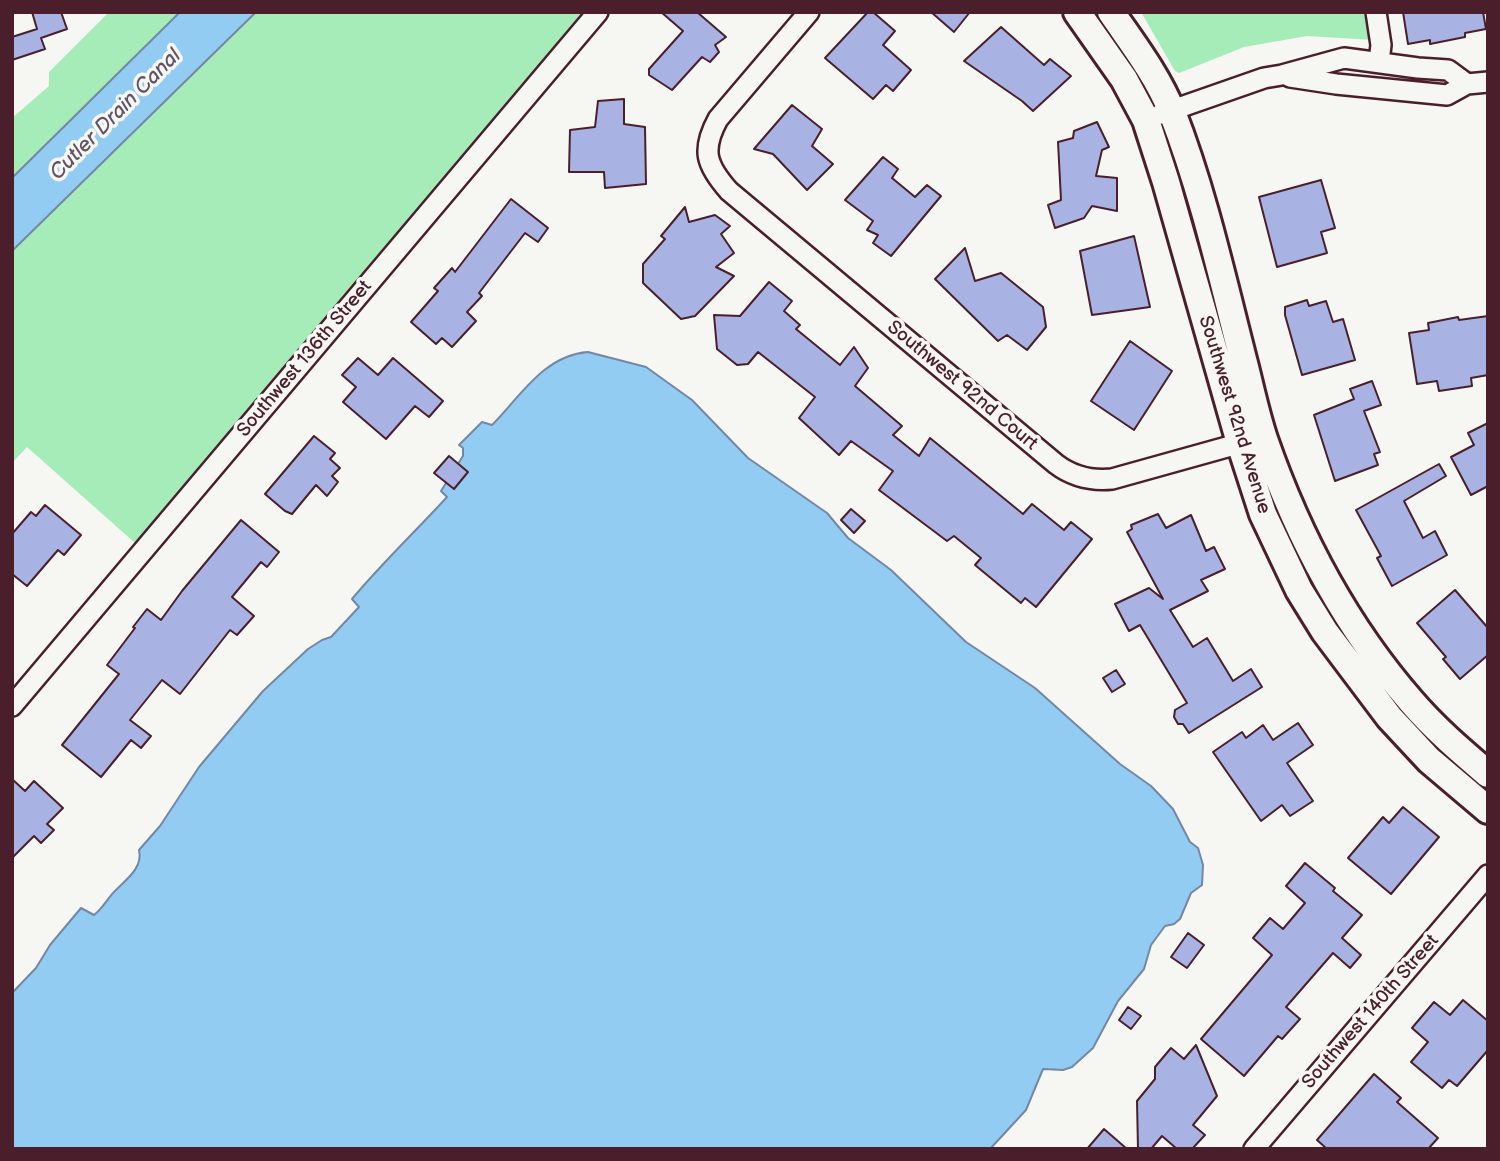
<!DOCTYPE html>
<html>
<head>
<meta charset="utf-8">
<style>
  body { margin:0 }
  #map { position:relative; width:1500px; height:1161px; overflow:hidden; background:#f6f6f2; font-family:"Balsamiq Sans",sans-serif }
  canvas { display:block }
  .frame { position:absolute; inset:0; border:14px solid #4a1f2b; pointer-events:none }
</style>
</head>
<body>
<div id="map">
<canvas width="1500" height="1161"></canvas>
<div class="frame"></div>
</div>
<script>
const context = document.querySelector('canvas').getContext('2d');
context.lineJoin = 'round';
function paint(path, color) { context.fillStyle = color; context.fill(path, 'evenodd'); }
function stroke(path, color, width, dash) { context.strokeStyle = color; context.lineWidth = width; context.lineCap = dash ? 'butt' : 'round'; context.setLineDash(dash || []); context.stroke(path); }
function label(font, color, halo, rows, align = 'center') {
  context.font = font + ' "Balsamiq Sans",sans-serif'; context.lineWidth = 7; context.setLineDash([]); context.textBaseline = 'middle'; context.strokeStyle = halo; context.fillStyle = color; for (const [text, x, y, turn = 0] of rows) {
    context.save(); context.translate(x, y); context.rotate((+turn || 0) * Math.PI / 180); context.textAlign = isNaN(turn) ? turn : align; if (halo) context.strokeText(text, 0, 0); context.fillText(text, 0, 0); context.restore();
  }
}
paint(new Path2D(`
  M109,12H180L12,178V118L49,86V72Z
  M256,12H584L135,543L27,447L12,463V251Z
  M1141,12H1363L1374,40L1307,36L1244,47L1179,73L1175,71Z`), '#a6ecb8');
const water = new Path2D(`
  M180,12H256L12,251V178Z
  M588,352L646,367L692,400L748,458L827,513L848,538L891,570L966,642L1035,688L1120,764L1151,786L1173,809L1190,842L1198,848L1203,865L1202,885L1191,893L1180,919L1174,924L1165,926L1151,945L1144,969L1118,1001L1093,1048L1072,1067L1063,1070L1043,1069L1026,1110L990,1149H12V993L36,968L50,945L81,908L94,915C104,907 108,897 117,889C128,878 143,867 139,850L160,826L199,767L263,691L308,649L322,640L331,637L359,607L352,599C382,563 416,531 447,497L441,491L463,456V448L459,445L482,422L492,425C520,397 544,355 588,352Z`);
paint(water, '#92ccf2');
stroke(water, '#7587a2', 2);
const building = new Path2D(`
  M32,12H61L67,29L41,38L45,49L12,60V37L37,29Z
  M661,12H697L726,37L715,45L719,52L710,62L702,57L672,90L649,75V69L683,31Z
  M868,12H873L895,31L883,45L911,70L893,91L886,85L873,99L825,58Z
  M931,12H970L954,32Z
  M1403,12H1483L1486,29L1465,33V37L1430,44V40L1408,44Z
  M1001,27L1044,65L1050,59L1071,76L1033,111L1022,101L964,61Z
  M624,99V124L645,127L646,184L605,188L604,172H569L570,130L595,127L598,101Z
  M792,105L822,129L812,146L833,164L807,190L773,154L754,149Z
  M1097,122L1109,147L1102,150L1096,176L1117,178V211L1092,206L1084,218L1055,228L1048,205L1061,200L1058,142L1073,138L1074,131Z
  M883,157L898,169L892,178L915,197L927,185L941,196L891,256L873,243L878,235L867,230L873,221L845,200Z
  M1321,180L1335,228L1321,232L1327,253L1277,267L1259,197Z
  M511,199L548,228L538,242L525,233L479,293L482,296L467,312L476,321L452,347L442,338L436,344L411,322L438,291L434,288L452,268L455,272Z
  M685,207L689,222L715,215L730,226L721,234L734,253L716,267L734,276L695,316L681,319L643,283V264L665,239L661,236Z
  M1134,236L1150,307L1092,315L1080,251Z
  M965,248L975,281L1001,273L1043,307L1046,327L1027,350L1007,335L998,341L935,279Z
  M769,282L792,301L784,311L800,325L796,329L840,365L854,347L868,368L855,386L902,426L893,435L919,456L930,438L1023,514L1032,504L1064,530L1071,522L1092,539L1036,607L1025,598L1021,603L975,565L981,558L954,536L947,541L879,490L893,471L851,441L839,455L799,418L815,397L758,352L748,364L737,365L717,349L714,315L740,316Z
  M1307,300L1309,306L1326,301L1333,322L1343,319L1355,360L1302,375L1285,315V307Z
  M1488,316V375L1471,378L1472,386L1439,391L1437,381L1417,384L1409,333L1429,330L1428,323L1458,317L1459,320Z
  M1130,341L1172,371L1134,430L1091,401Z
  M358,358L378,375L393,358L443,401L429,417L415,406L386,439L343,402L356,387L342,375Z
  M1372,381L1381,405L1364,411L1380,452L1374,454L1378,465L1335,481L1314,415L1354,399L1350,389Z
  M1488,423V486L1471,495L1451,457L1474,445L1468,433Z
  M314,436L335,453L330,459L340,468L332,476L338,482L327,496L316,485L292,514L285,511L265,494Z
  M449,456L468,472L454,489L434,473Z
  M1439,464L1446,476L1404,501L1423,538L1435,531L1447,555L1392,586L1377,558L1381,556L1356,510Z
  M45,505L81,535L64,555L58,550L27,586L12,574V534L31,512L36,516Z
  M851,509L865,521L854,533L841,520Z
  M1158,514L1166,528L1191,515L1206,551L1214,547L1225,569L1201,580L1208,591L1170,610L1193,647L1207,638L1233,681L1251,669L1262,687L1189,733L1183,724H1178L1174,717L1175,710L1187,703L1140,625L1129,631L1115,604L1149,588L1163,599L1127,532L1132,529L1131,525Z
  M241,520L279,552L267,567L261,562L232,597L254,616L237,635L230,630L180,694L162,680L130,720L151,736L141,748L131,740L101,777L62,745L119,674L107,665L135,628L133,627L147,609L161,620L182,591Z
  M1455,590L1488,628V655L1460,679L1443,659L1446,657L1417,623Z
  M1116,670L1125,684L1112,692L1103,678Z
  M1298,723L1313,745L1287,763L1313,801L1290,816L1282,805L1261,821L1213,752L1242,732L1246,738L1263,725L1273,740Z
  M12,779L25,791L34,781L63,808L47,824L54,830L41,843L34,836L12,858Z
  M1403,807L1439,837L1391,894L1348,858L1383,817L1389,823Z
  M1305,863L1335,888L1333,891L1362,915L1342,938L1361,955L1350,968L1333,953L1286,1007L1300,1019L1282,1039L1278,1036L1244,1076L1201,1039L1272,955L1253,938L1270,918L1283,929L1305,903L1286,886Z
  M1188,933L1204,945L1187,968L1171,957Z
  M1463,1000L1488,1021V1050L1457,1086L1449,1080L1442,1088L1411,1062L1428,1042L1412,1028L1434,1002L1450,1015Z
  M1128,1007L1141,1016L1131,1029L1119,1020Z
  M1196,1045L1217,1096L1193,1125L1205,1135L1192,1149H1177L1162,1136L1151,1149H1138L1137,1101L1155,1079V1067L1171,1048L1184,1059Z
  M1374,1074L1401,1098L1397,1102L1438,1138L1428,1149H1327L1317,1140Z
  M1104,1129L1127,1149H1087Z`);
paint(building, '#a9b3e3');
stroke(building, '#4a1f2b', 2);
const street = new Path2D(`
  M809,12L718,119C701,150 706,165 729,191L1056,464C1073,477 1091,481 1112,479L1252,440
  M1376,12L1381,45L1379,62
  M1290,77L1336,84L1447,95L1467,84L1488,82
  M1161,114L1264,78L1282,75L1344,58L1418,68L1448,70L1467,84
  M12,706L598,12
  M1254,1149L1488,875`);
const secondary = new Path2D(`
  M1077,12L1124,79L1146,120L1166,182L1240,443L1263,514L1299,590L1325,632L1389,717L1429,760L1488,810
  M1111,12C1133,44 1157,75 1172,112C1204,194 1223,282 1245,367C1251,391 1256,415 1264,439C1297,534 1345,625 1411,701C1434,728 1461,751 1488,774`);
stroke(street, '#4a1f2b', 24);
stroke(secondary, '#4a1f2b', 32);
stroke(street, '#f6f6f2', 19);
stroke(secondary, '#f6f6f2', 26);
label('19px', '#4a1f2b', '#f6f6f2', [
  ["Southwest 136th Street",305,359,-50],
  ["Southwest 92nd Court",962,386,40],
  ["Southwest 92nd Avenue",1234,415,73],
  ["Southwest 140th Street",1371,1012,-49]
]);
label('italic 21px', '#605367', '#f6f6f2', [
  ["Cutler Drain Canal",116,115,-45]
]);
</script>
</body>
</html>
